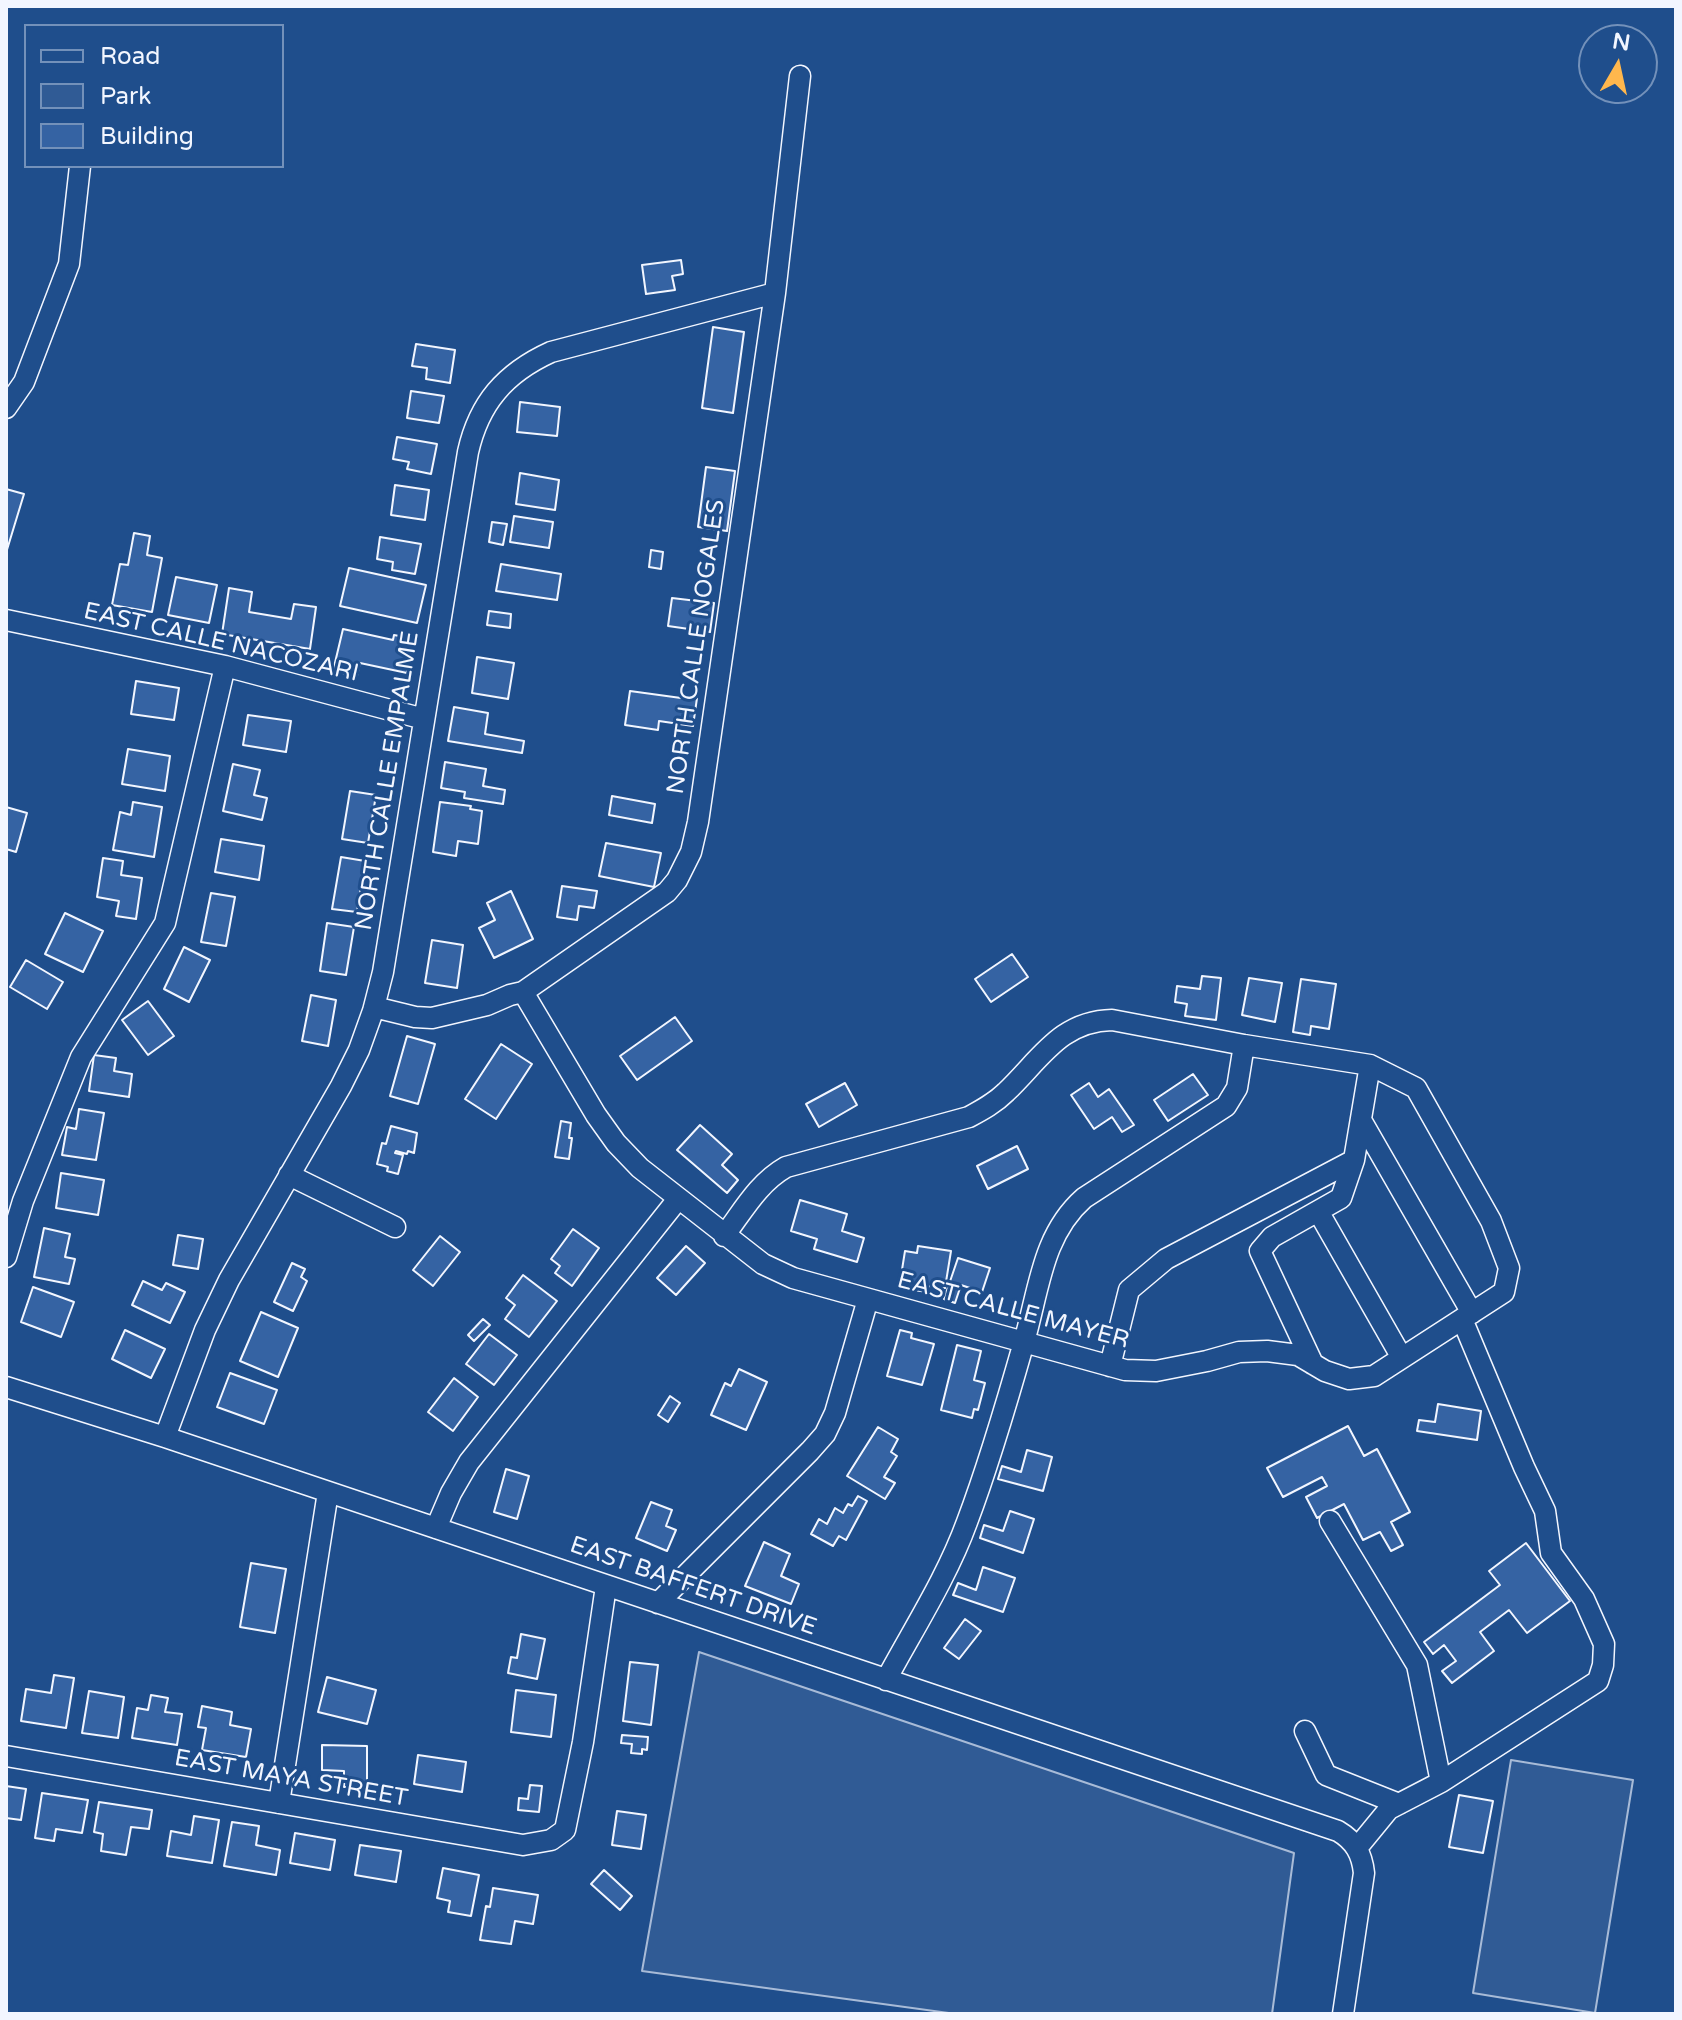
<!DOCTYPE html>
<html>
<head>
<meta charset="utf-8">
<style>
  body { margin:0 }
  #map { position:relative; width:1682px; height:2020px; overflow:hidden; background:#1f4e8c; font-family:"Varela Round",sans-serif }
  canvas { display:block }
  .frame { position:absolute; inset:0; border:8px solid #f2f6ff; pointer-events:none }
  .legend { position:absolute; left:24px; top:24px; width:260px; height:144px; box-sizing:border-box; background:#1f4e8c; border:2px solid #7391ba; margin:0; padding:10px 14px; list-style:none; font-size:24px; color:#f2f6ff }
  .legend li { display:flex; align-items:center; gap:16px; height:40px }
  .legend b { width:40px; border:2px solid #7391ba }
  .north { position:absolute; left:1578px; top:24px; width:80px; height:80px; box-sizing:border-box; background:#1f4e8c; border:2px solid #7391ba; border-radius:50%; rotate:9deg; font-size:22px; font-weight:700; line-height:32px; text-align:center; color:#f2f6ff }
  .north::after { content:''; display:block; margin:auto; width:28px; height:36px; background:#ffb74d; clip-path:polygon(50% 0,100% 100%,50% 72%,0 100%) }
</style>
</head>
<body>
<div id="map">
<canvas width="1682" height="2020"></canvas>
<div class="frame"></div>
<ul class="legend">
<li><b style="height:10px;background:#1f4e8c"></b>Road</li>
<li><b style="height:22px;background:#305b95"></b>Park</li>
<li><b style="height:22px;background:#3563a3"></b>Building</li>
</ul>
<div class="north">N</div>
</div>
<script>
const context = document.querySelector('canvas').getContext('2d');
context.lineJoin = 'round';
function paint(path, color) { context.fillStyle = color; context.fill(path, 'evenodd'); }
function stroke(path, color, width, dash) { context.strokeStyle = color; context.lineWidth = width; context.lineCap = dash ? 'butt' : 'round'; context.setLineDash(dash || []); context.stroke(path); }
function label(font, color, halo, rows, align = 'center') {
  context.font = font + ' "Varela Round",sans-serif'; context.lineWidth = 6; context.setLineDash([]); context.textBaseline = 'middle'; context.strokeStyle = halo; context.fillStyle = color; for (const [text, x, y, turn = 0] of rows) {
    context.save(); context.translate(x, y); context.rotate((+turn || 0) * Math.PI / 180); context.textAlign = isNaN(turn) ? turn : align; if (halo) context.strokeText(text, 0, 0); context.fillText(text, 0, 0); context.restore();
  }
}
const green = new Path2D(`
  M699,1652L1294,1853L1272,2014H956L642,1971Z
  M1511,1760L1633,1780L1595,2013L1473,1993Z`);
paint(green, '#305b95');
stroke(green, '#a8bbd7', 2);
const building = new Path2D(`
  M681,260L683,274L672,276L675,290L646,294L642,265Z
  M713,327L744,332L733,413L702,408Z
  M416,344L455,350L450,383L426,379L427,368L412,366Z
  M411,391L444,396L439,423L407,418Z
  M520,402L560,407L557,436L517,432Z
  M397,437L437,444L431,474L407,469L409,462L393,459Z
  M706,467L735,471L727,531L698,527Z
  M520,473L559,480L555,510L516,504Z
  M395,485L429,490L425,520L391,515Z
  M6,489L24,494L6,553Z
  M514,516L553,522L549,548L510,542Z
  M492,522L507,524L503,545L489,542Z
  M134,533L150,536L147,555L162,558L152,612L112,605L120,564L128,565Z
  M380,537L421,544L415,574L392,570L393,562L377,559Z
  M651,550L663,552L661,569L649,567Z
  M501,564L561,574L557,600L496,591Z
  M349,568L426,585L417,623L340,606Z
  M176,577L217,585L209,623L168,615Z
  M229,588L252,592L249,612L291,619L294,604L316,607L310,649L222,634Z
  M672,598L714,603L710,632L668,626Z
  M489,611L511,614L510,628L487,625Z
  M343,629L393,640L394,635L415,639L407,673L360,663L357,676L333,671Z
  M477,657L514,663L508,699L472,693Z
  M136,681L179,688L174,720L131,714Z
  M630,691L681,698V696L697,698L693,726L659,721L658,730L625,725Z
  M454,707L488,713L485,734L524,741L522,753L448,741Z
  M248,715L291,721L286,752L243,745Z
  M128,749L170,756L165,791L122,784Z
  M445,762L486,769L483,786L505,790L503,804L464,798L465,792L441,788Z
  M233,764L260,770L254,795L267,798L262,820L223,811Z
  M350,791L376,795L368,843L342,839Z
  M612,796L655,804L652,823L609,815Z
  M133,802L162,807L154,857L113,850L120,812L131,815Z
  M440,802L471,806L470,809L482,811L478,844L458,841L456,856L433,852Z
  M6,807L27,813L16,852L6,849Z
  M221,839L264,846L259,880L215,872Z
  M606,843L661,853L654,887L599,876Z
  M341,857L365,861L357,912L332,909Z
  M103,858L123,861L121,875L142,878L136,919L116,916L119,901L97,897Z
  M562,886L597,891L594,908L579,906L577,920L557,917Z
  M511,891L533,939L494,958L479,928L495,920L487,903Z
  M211,893L235,897L226,946L201,942Z
  M65,913L103,931L83,972L45,954Z
  M327,923L354,927L346,975L320,971Z
  M432,940L463,945L457,988L425,983Z
  M184,947L210,960L189,1002L164,989Z
  M1012,954L1028,977L991,1002L975,979Z
  M26,960L63,982L47,1009L10,987Z
  M1202,976L1221,978L1216,1020L1185,1016L1187,1004L1175,1002L1177,986L1200,989Z
  M1249,978L1282,983L1275,1022L1242,1015Z
  M1301,979L1336,984L1329,1029L1311,1026L1310,1035L1293,1032Z
  M311,995L336,1000L328,1046L302,1041Z
  M148,1001L174,1036L148,1055L122,1020Z
  M675,1017L692,1041L637,1080L620,1056Z
  M407,1036L435,1044L418,1104L390,1096Z
  M501,1044L532,1064L496,1119L465,1099Z
  M94,1055L116,1058L114,1071L132,1074L129,1097L89,1091Z
  M1193,1074L1208,1095L1168,1121L1154,1100Z
  M845,1083L857,1105L819,1127L806,1104Z
  M1089,1083L1098,1097L1109,1089L1134,1125L1122,1132L1112,1117L1094,1129L1071,1095Z
  M79,1109L104,1113L96,1160L62,1155L67,1127L76,1129Z
  M561,1121L571,1123L569,1138H572L569,1159L555,1157Z
  M700,1125L732,1154L722,1165L738,1180L727,1193L677,1150Z
  M391,1126L417,1133L414,1153L408,1151L407,1154L396,1151L395,1153L403,1155L398,1174L387,1171L388,1167L377,1164L382,1143L386,1144Z
  M1017,1146L1028,1169L988,1189L977,1166Z
  M61,1173L104,1180L98,1215L56,1208Z
  M800,1200L847,1214L842,1231L864,1238L857,1262L814,1249L817,1239L791,1231Z
  M44,1228L70,1234L65,1257L75,1259L69,1284L34,1277Z
  M573,1229L599,1248L572,1286L555,1273L560,1266L551,1259Z
  M178,1235L203,1239L198,1269L173,1265Z
  M440,1236L460,1252L433,1286L413,1270Z
  M686,1246L705,1263L676,1295L657,1278Z
  M918,1246L951,1251L945,1288L928,1286L927,1292L907,1289L909,1277L901,1276L905,1251L917,1253Z
  M958,1258L990,1268L982,1292L961,1285L955,1303L944,1299Z
  M292,1263L305,1269L301,1277L307,1281L293,1311L274,1302Z
  M523,1275L557,1301L529,1337L505,1319L515,1305L506,1298Z
  M143,1281L162,1290L166,1283L185,1292L170,1323L132,1305Z
  M33,1287L74,1302L61,1337L21,1322Z
  M261,1312L298,1328L278,1377L240,1361Z
  M483,1319L490,1325L474,1341L468,1335Z
  M125,1330L165,1349L151,1378L112,1359Z
  M900,1330L912,1333L911,1338L934,1344L922,1385L887,1376Z
  M489,1334L517,1355L494,1385L466,1364Z
  M957,1345L981,1351L974,1380L985,1383L978,1410L974,1409L972,1418L941,1410Z
  M739,1369L767,1382L746,1430L711,1415L725,1383L731,1386Z
  M230,1373L277,1390L264,1424L217,1407Z
  M454,1378L478,1397L453,1431L428,1412Z
  M670,1396L680,1403L668,1422L658,1415Z
  M1438,1404L1481,1411L1477,1440L1417,1431L1419,1420L1435,1422Z
  M1348,1426L1364,1456L1377,1449L1410,1512L1391,1522L1403,1545L1391,1551L1380,1532L1363,1540L1344,1504L1317,1518L1306,1497L1327,1486L1322,1477L1283,1497L1267,1468Z
  M878,1427L898,1439L891,1452L897,1456L884,1477L895,1483L885,1499L847,1476Z
  M1027,1450L1052,1457L1043,1491L998,1479L1002,1466L1021,1472Z
  M506,1469L529,1476L517,1519L494,1512Z
  M858,1496L867,1501L846,1540L839,1536L833,1546L811,1534L819,1519L827,1524L835,1508L843,1513L848,1504L852,1506Z
  M651,1502L672,1510L666,1526L676,1530L667,1551L636,1538Z
  M1010,1511L1034,1519L1023,1553L980,1538L984,1525L1003,1531Z
  M764,1542L790,1554L781,1576L799,1584L791,1604L745,1586Z
  M1526,1543L1570,1601L1527,1633L1509,1610L1480,1632L1494,1651L1452,1683L1442,1671L1456,1661L1444,1645L1433,1654L1424,1642L1500,1585L1489,1571Z
  M251,1563L286,1569L275,1633L240,1627Z
  M983,1567L1015,1578L1003,1612L953,1595L958,1583L976,1590Z
  M965,1619L981,1631L959,1659L944,1648Z
  M521,1634L545,1639L537,1679L508,1673L511,1657L517,1658Z
  M630,1662L658,1665L651,1725L623,1721Z
  M54,1675L74,1678L66,1728L21,1721L26,1689L51,1693Z
  M327,1677L376,1690L367,1724L318,1712Z
  M516,1690L556,1695L551,1737L511,1732Z
  M89,1691L124,1697L118,1738L82,1733Z
  M151,1695L168,1698L165,1712L182,1714L177,1745L132,1738L137,1708L148,1710Z
  M202,1706L232,1712L230,1725L251,1729L246,1757L202,1750L206,1728L198,1727Z
  M622,1735L648,1737L647,1750L642,1749V1754L631,1753L632,1744L621,1743Z
  M322,1745L367,1746V1787H344V1771L322,1770Z
  M418,1755L466,1762L462,1792L414,1784Z
  M530,1785L542,1786L539,1812L518,1810L519,1798L528,1799Z
  M6,1786L26,1789L21,1820L6,1818Z
  M42,1793L88,1800L82,1833L56,1829L54,1841L35,1838Z
  M1459,1795L1493,1801L1483,1853L1449,1847Z
  M99,1802L152,1810L149,1829L131,1827L126,1855L101,1851L103,1834L94,1832Z
  M617,1811L646,1815L641,1849L612,1845Z
  M194,1816L219,1820L212,1863L167,1856L171,1831L191,1835Z
  M232,1822L259,1826L256,1845L280,1850L276,1875L224,1866Z
  M295,1833L335,1840L330,1870L290,1863Z
  M360,1845L401,1851L396,1882L355,1875Z
  M443,1868L479,1875L471,1916L448,1912L450,1901L437,1898Z
  M604,1870L632,1896L620,1910L591,1884Z
  M493,1888L538,1895L533,1924L515,1921L511,1944L480,1940L486,1906L490,1907Z`);
paint(building, '#3563a3');
stroke(building, '#f2f6ff', 2);
const minor = new Path2D(`
  M6,408L24,382L69,264L80,166
  M6,620L225,666L424,719
  M523,992L596,1115L616,1143L640,1168L763,1264L793,1278L1125,1370L1156,1371L1207,1361L1239,1352L1267,1351L1298,1355L1325,1371L1349,1379L1374,1376L1504,1292L1509,1268L1491,1221L1416,1088L1370,1065L1244,1045L1112,1020C1060,1021 1040,1060 1006,1092C995,1103 982,1110 969,1117L786,1167C758,1183 743,1211 724,1236
  M374,1007L415,1017L432,1018L487,1005L510,995L523,992L667,892L677,880L691,852L698,822L775,293L800,76
  M1361,1120L1472,1313
  M289,1175L395,1227
  M1318,1211L1402,1358
  M6,1257L23,1201L81,1057L165,923L225,666
  M1313,1364L1260,1251L1272,1237L1341,1198L1354,1160
  M1110,1366L1129,1290L1166,1259L1354,1160L1370,1065
  M6,1387L165,1437L1338,1831C1355,1841 1362,1854 1364,1873L1343,2014
  M165,1437L205,1330L229,1280L341,1086L359,1050L373,1011L383,972L468,452C479,403 505,373 551,352L775,293
  M1330,1521L1417,1665L1441,1782
  M436,1528L451,1493L469,1462L678,1199
  M658,1603L810,1451L825,1434L835,1413L868,1299
  M886,1680C914,1628 947,1577 967,1522C989,1464 1007,1402 1024,1342C1039,1290 1042,1235 1084,1198L1226,1106L1237,1088L1244,1045
  M1305,1731L1326,1775L1399,1804
  M6,1756L523,1845L551,1840L565,1830L583,1742L606,1586
  M279,1803L328,1492
  M1357,1848L1389,1809L1441,1782L1598,1681L1603,1665L1604,1644L1584,1599L1551,1553L1545,1511L1524,1467L1462,1319`);
stroke(minor, '#f2f6ff', 23);
stroke(minor, '#1f4e8c', 20);
label('24px', '#f2f6ff', '#1f4e8c', [
  ["EAST CALLE NACOZARI",221,643,13],
  ["NORTH CALLE NOGALES",697,647,-82],
  ["NORTH CALLE EMPALME",388,781,-81],
  ["EAST CALLE MAYER",1013,1311,15],
  ["EAST BAFFERT DRIVE",693,1587,19],
  ["EAST MAYA STREET",291,1779,10]
]);
</script>
</body>
</html>
